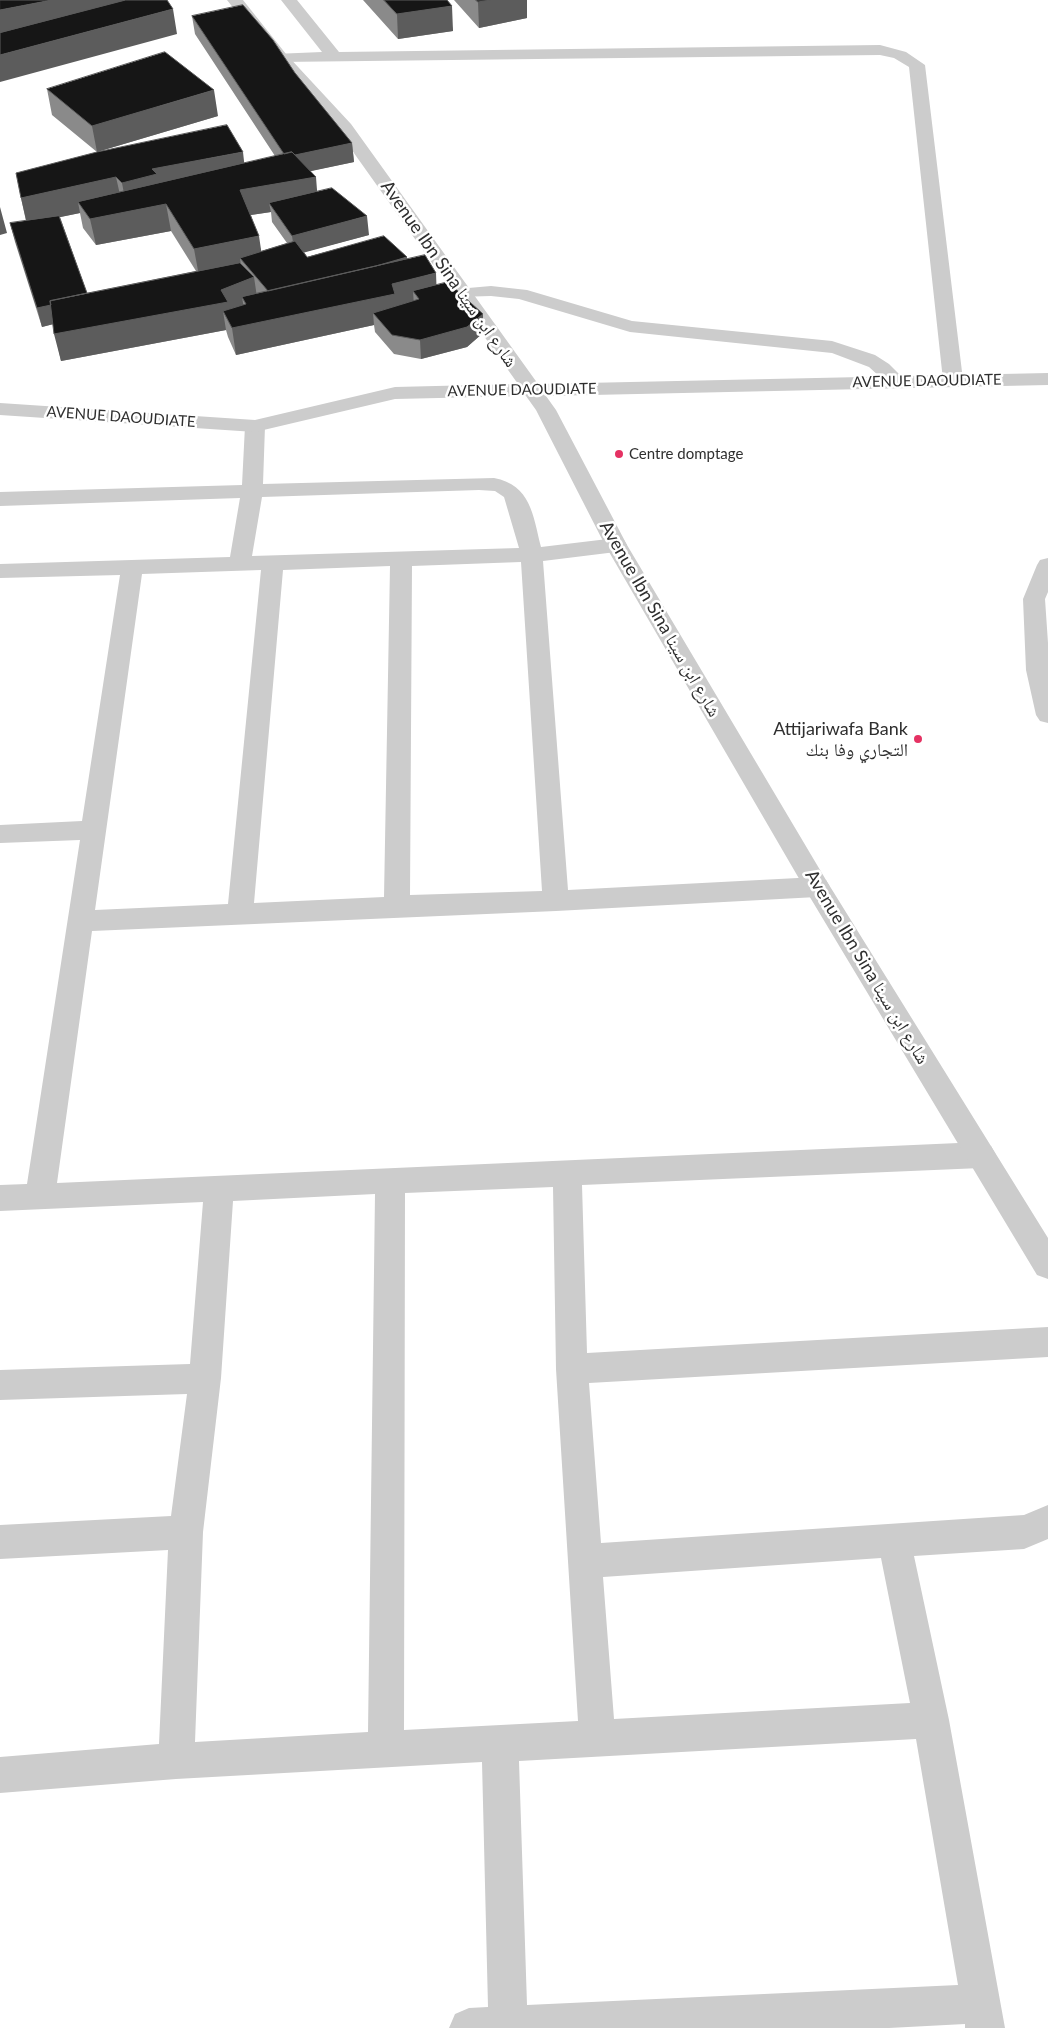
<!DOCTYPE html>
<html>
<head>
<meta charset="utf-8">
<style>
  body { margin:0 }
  canvas { display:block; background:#fff }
</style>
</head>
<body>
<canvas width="1048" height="2028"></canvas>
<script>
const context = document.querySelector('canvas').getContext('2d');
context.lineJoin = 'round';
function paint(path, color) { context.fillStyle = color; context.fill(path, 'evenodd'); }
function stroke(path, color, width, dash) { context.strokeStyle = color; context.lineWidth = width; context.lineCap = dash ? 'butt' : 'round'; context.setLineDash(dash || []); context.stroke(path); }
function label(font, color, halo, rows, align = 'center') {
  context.font = font + ' Lato,"Noto Naskh Arabic",sans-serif'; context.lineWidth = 5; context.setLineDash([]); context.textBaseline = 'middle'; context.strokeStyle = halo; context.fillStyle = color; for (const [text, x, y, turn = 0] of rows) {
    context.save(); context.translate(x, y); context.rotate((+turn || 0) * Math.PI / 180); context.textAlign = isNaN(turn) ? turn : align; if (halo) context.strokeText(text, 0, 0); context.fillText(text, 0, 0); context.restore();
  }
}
paint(new Path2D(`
  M491,286L527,290L632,321L832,341L875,355L889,364L907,382L904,386H890L869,367L832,353L630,332L519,299L491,296L457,297L454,293L457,289Z`), '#ccc');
paint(new Path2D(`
  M281,0H297L339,52L880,45L906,52L925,65L963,380L960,384H946L943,380L909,67L894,58L880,55L280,62L274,60L272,57L274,54L322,52Z
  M255,420L262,422L265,426L263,484L494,478C531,485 533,515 541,547L616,538L624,540L627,545L624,550L616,552L543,561L568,890L817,877L826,880L830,887L826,894L817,897L556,911L92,931L57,1183L981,1142L991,1146L996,1155L991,1164L981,1168L582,1185L587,1353L1048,1327V1357L589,1383L601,1543L1024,1515L1048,1505V1539L1024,1549L914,1556L949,1720L1005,2028H965V2024L889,2028H449L455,2014L469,2008L488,2007L482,1762L176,1779L0,1793V1757L159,1744L168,1550L0,1559V1525L171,1516L187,1394L0,1400V1370L190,1364L203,1202L0,1211V1185L27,1184L80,840L0,843V825L82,821L120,575L0,578V564L230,557L240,498L0,506V492L242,485L245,426L248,422ZM479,490L495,491L504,497L519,548L252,556L262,497ZM521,562L542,891L410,895L412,566ZM390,566L384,897L254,903L283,570ZM261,570L228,904L95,910L142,574ZM553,1187L556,1369L578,1721L404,1730L405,1193ZM375,1194L368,1732L195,1742L203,1532L221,1378L233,1201ZM881,1558L910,1703L614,1719L603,1577ZM916,1739L958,1985L527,2005L519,1761Z
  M1048,558V592L1045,599L1048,643V723L1040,721L1036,715L1026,670L1023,599L1037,565L1040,560Z`), '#ccc');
paint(new Path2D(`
  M227,0H243L286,54L351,124L538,384L1048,373V385L546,396L556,410L627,545L826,880L1048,1238V1279L1037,1275L808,894L605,545L536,410L526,396L395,399L255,432L0,415V403L255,420L395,387L518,384L339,132L274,60Z`), '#ccc');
paint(new Path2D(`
  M363,0H447L453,31L398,39Z
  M454,0H527V18L479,28Z
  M192,16L295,73L352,143L354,162L310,171L317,191L369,235L304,252L307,257L407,259L437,285L483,333L467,347L421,359L394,354L375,332L374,325L236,355L228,337L226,330L61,361L53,324L42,327L15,242L10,223L26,221L21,198L97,152L52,115L47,89L218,116L100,151L244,163L275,156L195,34ZM271,212L272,222L287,243L261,251L251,215ZM80,213L83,228L96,245L171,231L196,271L87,293L60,217Z`), '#8a8a8a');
paint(new Path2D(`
  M52,0H130L0,37V10Z
  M491,0H527V18L479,28L478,2Z
  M452,6L453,31L398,39L397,14Z
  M173,9L177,34L0,82V55Z
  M214,90L218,116L97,152L92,126Z
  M352,143L354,162L288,176L286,157Z
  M243,152L246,179L127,209L122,183L152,169Z
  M116,177L122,204L78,202L80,213L27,224L21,198Z
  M316,177L318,203H269L271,212L244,216L240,190Z
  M166,204L171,231L96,245L90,219Z
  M0,207L7,233L0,235Z
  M367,216L369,235L295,255L292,236Z
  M259,236L263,263L240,258L241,267L199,276L194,249Z
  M407,257L408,276L272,296Z
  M436,273L437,300L419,299L413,291L414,306L373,313L374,325L236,355L232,328L223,311L226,330L61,361L54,334L221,290L254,277L258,304H246L242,297L244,309L392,284Z
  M88,295L93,314L42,327L37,308Z
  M483,314V333L467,347L421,359L420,340Z`), '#5c5c5c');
const building = new Path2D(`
  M0,0H52L0,10Z
  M126,0H167L173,9L0,55V33Z
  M384,0H447L452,6L397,14Z
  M476,0H491L478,2Z
  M243,5L273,40L295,73L352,143L295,155L292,152L284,154L192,16Z
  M165,52L214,90L92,126L47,89Z
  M227,125L243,152L152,169L157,174L122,183L116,177L21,198L16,173L97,152Z
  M292,152L316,177L240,190L259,236L194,249L166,204L90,219L78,202Z
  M332,188L367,216L292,236L269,203Z
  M59,216L87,293L50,301L51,305L37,308L10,223Z
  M384,236L407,257L376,266L268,291L240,258L295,241L307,257Z
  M425,255L436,273L392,284L395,294L232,328L223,311L246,304L242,297Z
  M240,263L254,277L221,290L228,302L54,334L50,301Z
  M448,282L483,314L467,327L420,340L392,335L373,313L419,299L413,291Z`);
paint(building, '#161616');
stroke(building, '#5c5c5c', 1);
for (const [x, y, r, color] of [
  [619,454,5,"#e53263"],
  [918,739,5,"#e53263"]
]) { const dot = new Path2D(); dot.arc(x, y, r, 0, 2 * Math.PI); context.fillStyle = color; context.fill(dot); stroke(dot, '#fff', 2); }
label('15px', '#2f2f2f', '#fff', [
  ["AVENUE DAOUDIATE",927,381,-1],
  ["AVENUE DAOUDIATE",522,390,-1],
  ["AVENUE DAOUDIATE",121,417,4]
]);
label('15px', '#2f2f2f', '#fff', [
  ["Centre domptage",629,454]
], 'left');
label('18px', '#2f2f2f', '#fff', [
  ["Avenue Ibn Sina شارع ابن سينا",449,274,55],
  ["Avenue Ibn Sina شارع ابن سينا",660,619,60],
  ["Avenue Ibn Sina شارع ابن سينا",867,967,59]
]);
label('18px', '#2f2f2f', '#fff', [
  ["Attijariwafa Bank",908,729],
  ["التجاري وفا بنك",908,750]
], 'right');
</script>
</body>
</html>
